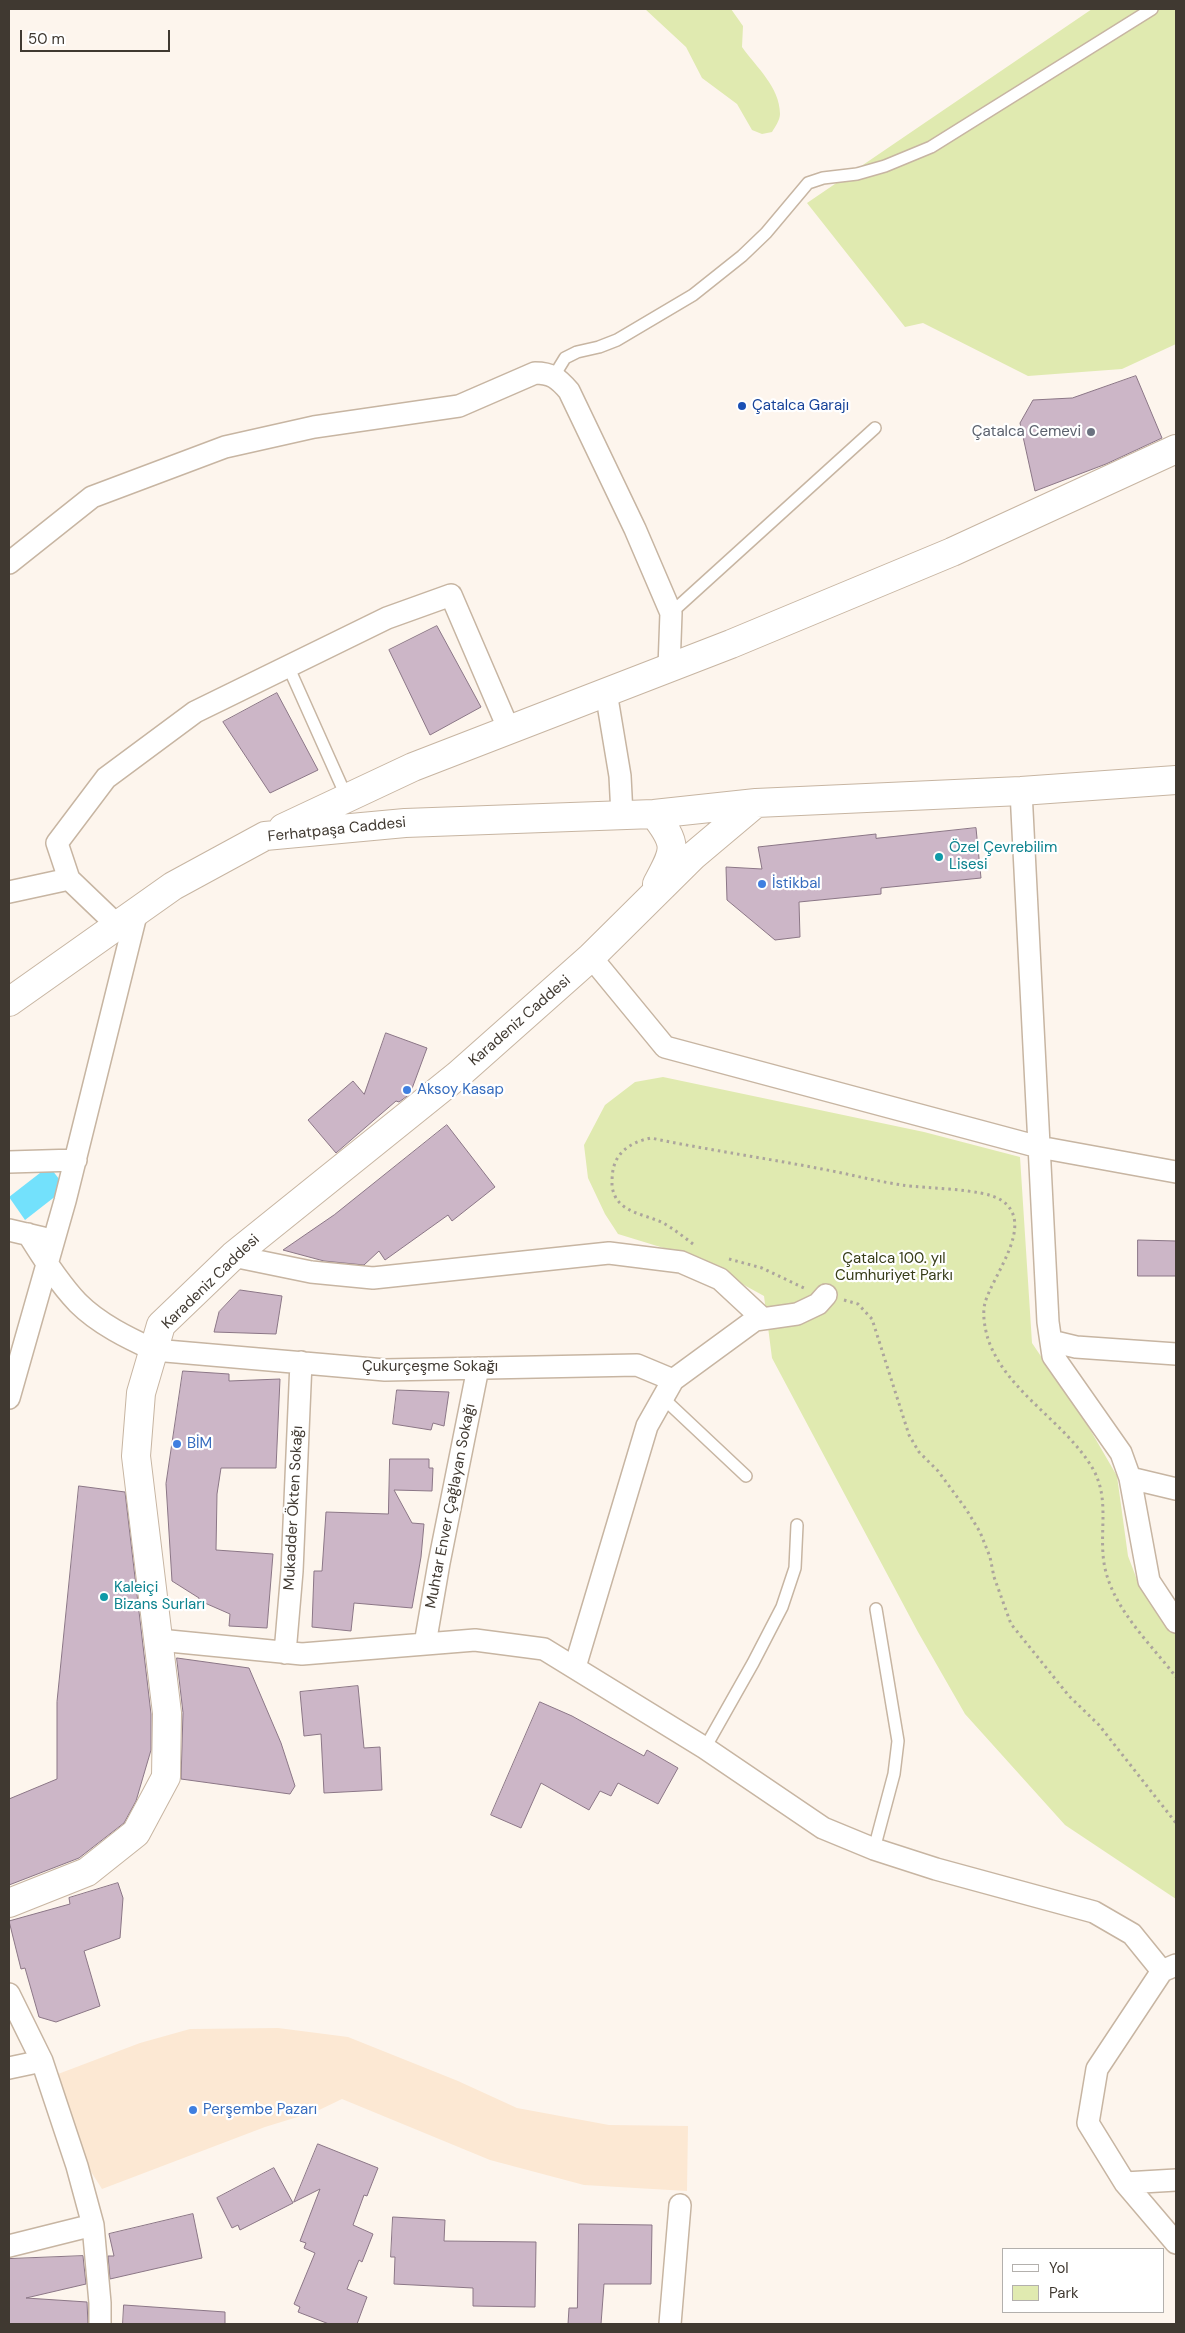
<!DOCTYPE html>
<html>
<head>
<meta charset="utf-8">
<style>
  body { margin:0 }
  #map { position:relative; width:1185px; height:2333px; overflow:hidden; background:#fdf5ed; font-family:"DM Sans",sans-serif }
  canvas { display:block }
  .frame { position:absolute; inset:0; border:10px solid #403931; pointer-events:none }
  .legend { position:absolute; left:1002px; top:2248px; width:162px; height:65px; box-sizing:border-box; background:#fff; border:1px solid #b3b0ad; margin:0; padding:6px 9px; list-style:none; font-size:15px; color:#403931 }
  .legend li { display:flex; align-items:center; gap:10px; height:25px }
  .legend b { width:25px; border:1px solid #b3b0ad }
  .scale { position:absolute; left:20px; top:30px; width:150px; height:22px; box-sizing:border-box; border:2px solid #403931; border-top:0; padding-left:6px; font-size:15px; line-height:18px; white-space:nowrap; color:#403931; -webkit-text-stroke:4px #fff; paint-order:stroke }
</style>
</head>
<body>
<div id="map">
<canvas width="1185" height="2333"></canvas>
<div class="frame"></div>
<ul class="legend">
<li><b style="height:6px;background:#fff"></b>Yol</li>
<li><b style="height:14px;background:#e0eab0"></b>Park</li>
</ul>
<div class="scale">50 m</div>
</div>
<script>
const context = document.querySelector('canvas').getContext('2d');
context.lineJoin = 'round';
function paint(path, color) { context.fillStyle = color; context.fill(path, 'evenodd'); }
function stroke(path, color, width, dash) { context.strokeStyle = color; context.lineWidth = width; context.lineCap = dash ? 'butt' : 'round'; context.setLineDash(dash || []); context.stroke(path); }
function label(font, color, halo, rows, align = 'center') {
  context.font = font + ' "DM Sans",sans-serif'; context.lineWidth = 4.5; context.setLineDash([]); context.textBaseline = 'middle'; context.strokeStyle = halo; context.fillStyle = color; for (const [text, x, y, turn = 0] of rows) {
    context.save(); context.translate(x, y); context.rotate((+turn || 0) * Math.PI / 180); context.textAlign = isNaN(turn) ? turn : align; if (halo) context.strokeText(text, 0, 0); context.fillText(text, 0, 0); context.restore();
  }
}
paint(new Path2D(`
  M278,2028L348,2037L458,2081L517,2108L609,2125L688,2126L687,2191L584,2185L490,2160L342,2099L317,2111L265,2127L102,2189L85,2162L67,2122L58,2074L140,2043L190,2029Z`), '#fce8d3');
paint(new Path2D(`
  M645,9H731L743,26L742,47C756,67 780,87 780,114C780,120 775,127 772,132L762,134L752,130L737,104L702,78L686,47Z
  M1092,9H1176V344L1122,369L1028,376L923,323L905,327L807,203Z
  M663,1077L924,1132L1020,1157L1032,1343L1088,1426L1117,1476L1128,1556L1139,1585L1176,1635V1899L1065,1825L965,1714L918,1632L772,1358L764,1296L693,1257L618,1234L605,1214L588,1178L584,1145L605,1105L635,1082Z`), '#e0eab0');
paint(new Path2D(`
  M49,1166L66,1188L25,1220L9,1197Z`), '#73e1fc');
const building = new Path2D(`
  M1136,376L1162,438L1106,464L1035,491L1020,423L1033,400L1072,398Z
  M437,626L481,707L430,735L389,650Z
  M277,693L318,770L270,793L223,722Z
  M976,828L981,878L881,888V894L799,902L800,937L775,940L727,900L726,867L762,869L758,847L876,834V838Z
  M386,1033L427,1048L410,1094L399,1102L396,1101L336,1153L308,1120L353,1081L364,1094Z
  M447,1125L495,1187L452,1221L448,1215L385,1260L379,1251L364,1265L324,1261L283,1250L334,1215Z
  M1138,1240L1176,1241V1276H1138Z
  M240,1290L282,1296L276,1334L214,1332L219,1312Z
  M183,1371L229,1374V1381L280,1379L276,1468H221L217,1494L216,1550L273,1554L267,1628L229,1626L230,1614L198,1600L199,1598L172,1581L166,1484Z
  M397,1390L449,1392L444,1426L433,1423L431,1430L393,1424Z
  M390,1459H429V1468H433L432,1491L394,1490L412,1523L424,1524L421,1557L412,1608L354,1603L351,1631L312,1627L314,1571H322L326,1512L388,1514Z
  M79,1486L125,1492L151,1714V1750L136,1801L124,1823L79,1858L9,1885V1799L57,1779V1702Z
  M177,1658L249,1668L281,1743L295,1786L290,1794L181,1779L183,1713Z
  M358,1686L364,1748L380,1747L382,1790L324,1793L321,1734L304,1736L300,1692Z
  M540,1702L572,1716L644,1756L647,1750L678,1768L658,1804L618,1783L611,1796L600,1791L589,1810L541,1783L521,1828L491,1815Z
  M118,1883L123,1898L120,1938L84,1951L100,2006L56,2022L39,2017L25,1968L21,1969L9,1921L70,1904L69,1898Z
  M318,2144L378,2168L367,2196L364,2195L353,2225L373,2234L362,2262L359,2260L347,2289L367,2297L357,2324H329L298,2312L300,2307L294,2304L315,2253L304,2248L306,2243L300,2241L320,2189L294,2202Z
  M274,2168L293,2203L240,2230L238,2225L232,2228L217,2198Z
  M193,2214L202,2258L110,2279L108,2256H114L109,2234Z
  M393,2217L445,2220L444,2241L536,2242L535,2307L473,2306V2288L394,2284L395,2257H391Z
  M579,2224L652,2225L651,2284H604L601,2324H568L569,2308H577Z
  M83,2256L86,2284L26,2298L87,2302L88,2324H9V2259Z
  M124,2305L225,2312V2324H123Z`);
paint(building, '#ccb6c7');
stroke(building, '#8b7686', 1);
const lane = new Path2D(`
  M554,376L565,358L577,352L599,347L617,340L693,295L742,256L766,233L808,183L823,178L857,174L885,166L931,147L1152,9
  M671,613L875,428
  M288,666L347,798
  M663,1398L746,1476
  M705,1748L753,1663L782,1607L795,1568L797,1525
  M874,1849L894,1774L898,1741L876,1609`);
const street = new Path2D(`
  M9,563L92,497L225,447L314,427L459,406L535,373C551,373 558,378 569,391L635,529L671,613L669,668
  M606,692L620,776L622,815
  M1021,791L1048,1322L1053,1356L1121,1453L1130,1478L1149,1581L1176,1622
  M9,892L69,879
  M117,925L69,879L57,843L106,778L195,712L387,618L451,595L509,730
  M591,957L665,1047L1039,1147L1176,1172
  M9,1162L76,1160
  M9,1230L43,1238
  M28,1234C43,1258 59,1283 78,1303C99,1324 128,1338 154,1350L385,1370L637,1365L673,1380
  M233,1256L311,1272L373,1278L609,1253L681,1262L720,1279L762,1318
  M1051,1341L1076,1347L1176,1354
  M9,1398L65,1201L137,911
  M1130,1478L1176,1489
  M159,1640L302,1654L475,1640L544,1649L705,1748L823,1828L874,1849L936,1869L1094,1912L1132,1934L1162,1971
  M425,1644L439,1563L478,1368
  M285,1653L292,1571L301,1362
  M575,1667L647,1426L673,1380L755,1320L797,1314L818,1304L826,1295
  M1176,1965L1162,1971L1097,2069L1088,2123L1125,2183L1176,2243
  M9,1994L42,2061L77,2166L93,2225L100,2303V2324
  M9,2068L42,2061
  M1125,2183L1176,2180
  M9,2246L93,2225
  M670,2324L680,2205`);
const secondary = new Path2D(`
  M654,814C679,846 675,850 657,884
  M283,828L413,767L731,644L952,552L1176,449
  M9,1002L173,886L265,836L405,823L654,814L756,803L1021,791L1176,780
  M9,1903L87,1872L136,1833L166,1777L167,1713L136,1456L141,1393L161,1325L233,1256L458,1075L591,957L693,856L756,803`);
stroke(lane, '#c7b5a2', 14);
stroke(street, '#c7b5a2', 24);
stroke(secondary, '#c7b5a2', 30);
stroke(new Path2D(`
  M693,1244C684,1237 675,1230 665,1224C645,1213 616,1214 612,1186C612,1178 612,1171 615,1163C621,1148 636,1141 651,1138C708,1150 765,1158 822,1169C849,1174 875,1181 902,1185C927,1189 982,1188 1001,1200C1037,1223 992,1276 985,1303C982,1314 985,1329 988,1339C1006,1392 1065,1421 1093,1469C1110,1499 1099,1531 1104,1563C1111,1607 1150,1643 1176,1677
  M729,1259L762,1268L804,1288
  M844,1300L858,1304L872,1319L909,1435L919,1452L938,1471L966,1509L980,1532L990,1557L994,1577L1011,1624L1069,1696L1099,1725L1176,1823`), '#aca59d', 3, [2.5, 4]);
stroke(lane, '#fff', 11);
stroke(street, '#fff', 21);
stroke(secondary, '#fff', 28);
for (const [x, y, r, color] of [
  [742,406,5,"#1a4fb4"],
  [1091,432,5,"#6b7280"],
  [939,857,5,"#0f9aa8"],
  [762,884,5,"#3f7fe0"],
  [407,1090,5,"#3f7fe0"],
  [177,1444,5,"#3f7fe0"],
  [104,1597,5,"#0f9aa8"],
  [193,2110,5,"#3f7fe0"]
]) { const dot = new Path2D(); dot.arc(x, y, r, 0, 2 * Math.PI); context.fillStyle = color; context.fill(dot); stroke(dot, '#fff', 2); }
label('15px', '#164399', '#fff', [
  ["Çatalca Garajı",752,406]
], 'left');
label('15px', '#5b616d', '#fff', [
  ["Çatalca Cemevi",1081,432]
], 'right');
label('15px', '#403931', '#fff', [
  ["Ferhatpaşa Caddesi",337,830,-6],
  ["Karadeniz Caddesi",520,1021,-41],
  ["Karadeniz Caddesi",211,1282,-44],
  ["Çukurçeşme Sokağı",430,1367],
  ["Muhtar Enver Çağlayan Sokağı",451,1506,-79],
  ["Mukadder Ökten Sokağı",294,1508,-87]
]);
label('15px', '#0d838f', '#fff', [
  ["Özel Çevrebilim",949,848],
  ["Lisesi",949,865],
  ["Kaleiçi",114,1588],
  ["Bizans Surları",114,1605]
], 'left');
label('15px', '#366cbe', '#fff', [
  ["İstikbal",772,884],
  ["Aksoy Kasap",417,1090],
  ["BİM",187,1444],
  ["Perşembe Pazarı",203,2110]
], 'left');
label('15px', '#373c18', '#fff', [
  ["Çatalca 100. yıl",894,1259],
  ["Cumhuriyet Parkı",894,1276]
]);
</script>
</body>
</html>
